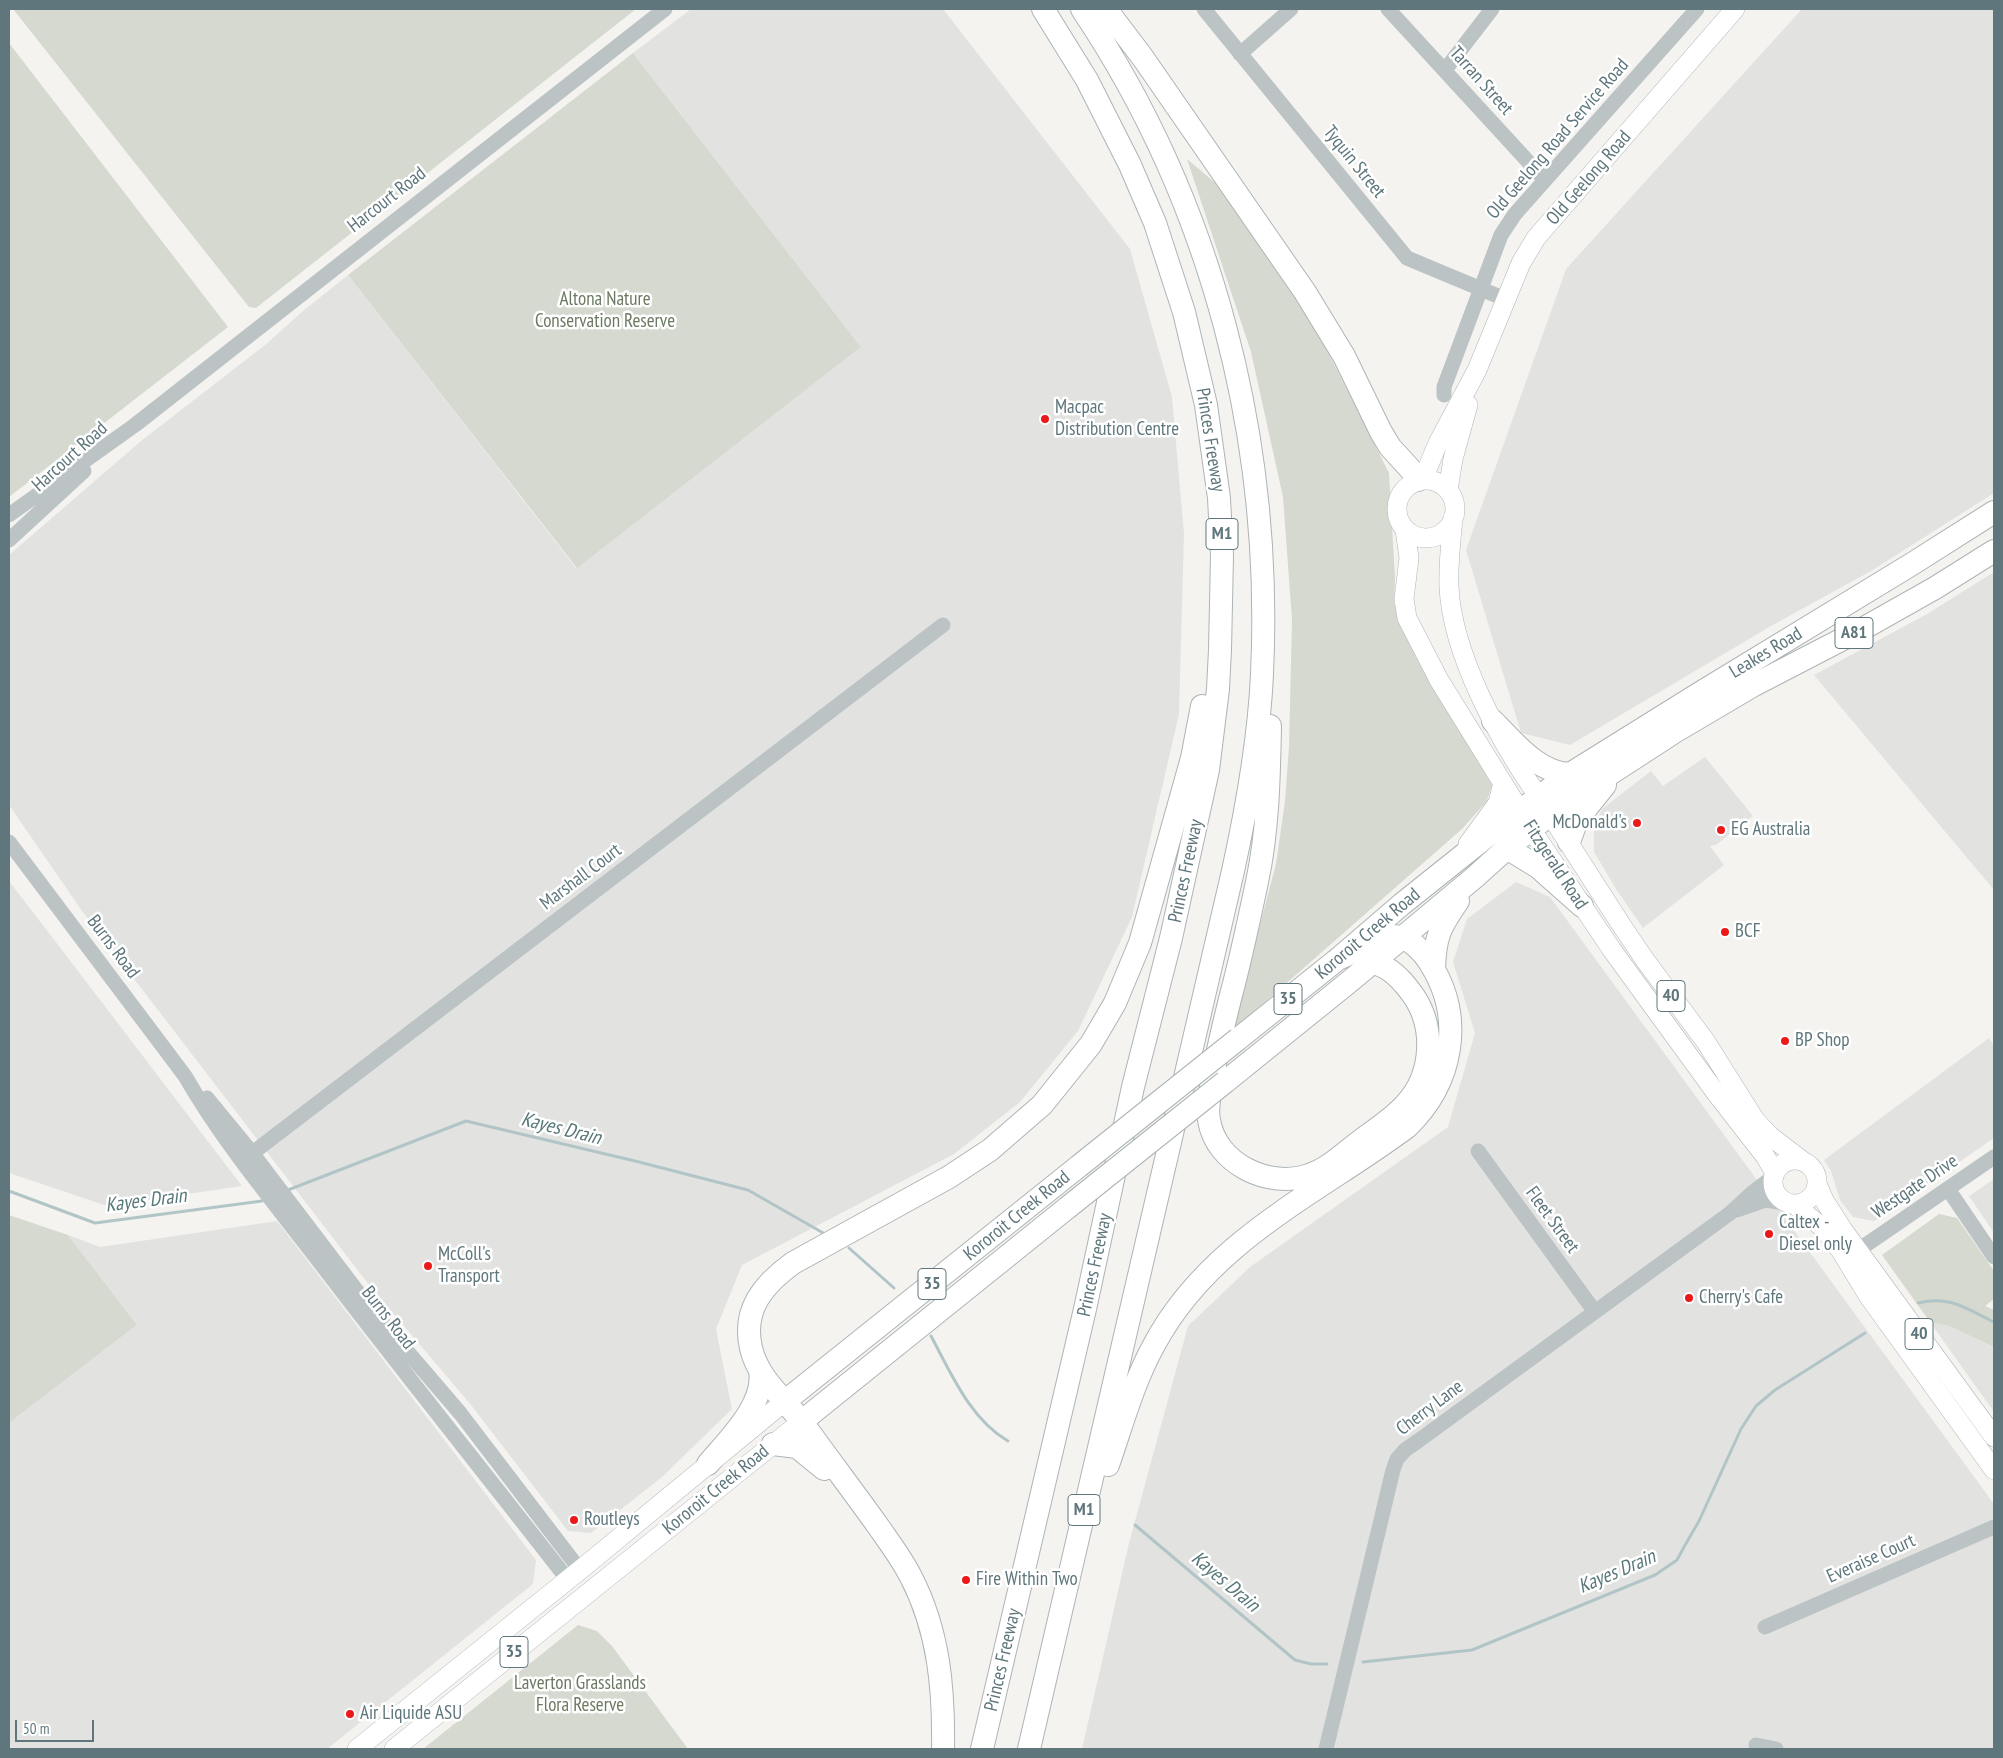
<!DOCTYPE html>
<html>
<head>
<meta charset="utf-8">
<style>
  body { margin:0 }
  #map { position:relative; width:2003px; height:1758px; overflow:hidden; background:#f4f3f0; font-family:"PT Sans Narrow",sans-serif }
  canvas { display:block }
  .frame { position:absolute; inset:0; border:10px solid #5e767c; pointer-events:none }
  .scale { position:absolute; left:15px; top:1720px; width:79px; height:22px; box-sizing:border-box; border:2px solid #5e767c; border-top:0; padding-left:6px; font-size:15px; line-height:18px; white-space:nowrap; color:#5e767c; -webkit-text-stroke:4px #fff; paint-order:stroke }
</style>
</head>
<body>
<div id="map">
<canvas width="2003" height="1758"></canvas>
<div class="frame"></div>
<div class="scale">50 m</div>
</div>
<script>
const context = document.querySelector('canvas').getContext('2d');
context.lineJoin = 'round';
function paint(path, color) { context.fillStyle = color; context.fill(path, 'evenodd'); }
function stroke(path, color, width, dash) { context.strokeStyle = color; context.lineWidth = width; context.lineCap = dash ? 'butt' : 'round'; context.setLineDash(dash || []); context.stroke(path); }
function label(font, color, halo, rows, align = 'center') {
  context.font = font + ' "PT Sans Narrow",sans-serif'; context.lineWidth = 5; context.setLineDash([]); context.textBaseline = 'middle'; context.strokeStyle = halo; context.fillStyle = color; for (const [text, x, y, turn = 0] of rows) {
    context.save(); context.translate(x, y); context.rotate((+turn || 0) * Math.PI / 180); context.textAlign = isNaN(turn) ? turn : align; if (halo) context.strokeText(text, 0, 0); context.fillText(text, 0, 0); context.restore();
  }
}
paint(new Path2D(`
  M691,9H943L1130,249L1172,397L1184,534L1179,714L1132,917L1078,1031L1020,1102L954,1154L742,1265L716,1329L732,1409L662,1477L591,1533L568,1531L471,1405L366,1281L82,911L9,805V555L141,441L265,345L303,311L348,275L576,568L861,347L633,53Z
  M1802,9H1994V493L1871,571L1771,626L1570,745L1521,733L1466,550L1566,269Z
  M1994,572V890L1814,675L1927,614Z
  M1705,757L1753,816L1716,845L1710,846L1724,865L1643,928L1616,889L1594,852V829L1602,809L1651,771L1663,786Z
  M9,881L62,950L242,1186L107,1206L9,1173Z
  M1516,882L1550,897L1994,1504V1749H1082L1129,1543L1188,1326L1250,1267L1448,1127L1475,1033L1453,962L1467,919Z
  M1989,1038L1994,1046V1138L1874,1221L1853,1217L1840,1200L1831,1171L1824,1160Z
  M1994,1179V1233L1969,1196Z
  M277,1221L536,1560L533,1584L327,1749H9V1423L137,1325L68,1235L100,1247Z
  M1930,1322L1949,1326L1994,1347V1412Z`), '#e2e3e1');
paint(new Path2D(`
  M13,9H636L256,308L249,307Z
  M9,43L228,327L9,497Z
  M633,53L861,347L577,568L348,275Z
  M1187,159L1220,187L1302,304L1328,352L1389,473L1395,578L1394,603L1405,631L1492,785L1487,801L1462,829L1232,1031L1276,864L1285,801L1289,747L1292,620L1283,497L1251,352Z
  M1939,1214L1957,1218L1994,1271V1299L1985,1306L1994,1310V1347L1949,1326L1930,1322L1882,1255Z
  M9,1215L68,1235L137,1325L9,1423Z
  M578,1625L597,1631L612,1646L688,1749H423Z`), '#d5d9cf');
stroke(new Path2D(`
  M288,1190L466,1121L635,1161L748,1190L825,1234
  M9,1191L95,1223L262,1201
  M849,1248L894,1288
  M1918,1303C1949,1295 1967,1309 1994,1322
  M931,1336C951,1373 970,1419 1008,1441
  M1135,1525L1295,1660L1311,1664H1327
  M1363,1662L1472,1650L1655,1575L1677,1560L1684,1547L1699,1521L1741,1429L1756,1406L1775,1390L1865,1333`), '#b2c5c6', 3);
const major = new Path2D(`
  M1423,479L1438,443L1477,370L1521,263L1536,238L1735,9
  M1397 509a29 29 0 1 1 58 0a29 29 0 1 1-58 0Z
  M1448,490L1453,459L1468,405
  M1453,518C1451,541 1448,564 1449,587C1452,654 1500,742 1538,796
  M1405,530L1409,558L1404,599L1407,618L1439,680L1520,811
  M1550,814L1620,923L1645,960L1706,1042L1755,1120L1770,1136L1804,1162
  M1531,829L1612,950L1716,1093L1765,1156L1775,1173
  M1468,844L1498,803L1503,783
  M1773 1182a22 22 0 1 1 44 0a22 22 0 1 1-44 0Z
  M1817,1184L1824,1200L1843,1230L1994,1437
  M1795,1205L1824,1229L1841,1251L1869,1297L1994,1470
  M357,1749L580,1570L784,1402
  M394,1749L801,1422`);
const highway = new Path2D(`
  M1106,9L1143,58L1305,292L1344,356L1381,432L1390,447L1412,471L1418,480
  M1493,721C1514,742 1538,773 1570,774
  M1270,726C1269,778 1268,831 1257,882C1249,920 1241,958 1231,995C1223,1027 1215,1059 1210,1092C1209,1101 1207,1111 1209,1120C1216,1164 1269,1189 1309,1175C1328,1169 1344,1153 1360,1141C1375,1130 1392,1119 1405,1105C1434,1074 1436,1024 1410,991C1401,979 1388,965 1372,963
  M1569,842L1577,820L1605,785
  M1507,848L1538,867L1582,906
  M1434,969C1435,936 1440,927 1458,901
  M1238,1039L1338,959L1402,904L1506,821L1570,774L1700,693L1912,564L1994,512
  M1225,1082L1349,982L1475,877L1507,848L1565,803L1676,731L1754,685L1864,628L1935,588L1994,551
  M784,1402L1079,1166
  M801,1422L1067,1208
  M773,1444L797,1447L824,1469
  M708,1464C728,1440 766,1404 760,1371
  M1108,1465C1122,1425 1133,1383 1154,1345C1209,1241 1317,1194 1407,1127C1453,1083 1465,1018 1430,963C1423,951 1409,937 1394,936C1383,935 1351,954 1338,959
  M943,1749C944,1689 939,1631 911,1577C902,1559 889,1542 878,1526C853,1491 827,1457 802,1422C784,1398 758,1379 751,1348C742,1309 764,1284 793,1263L949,1177L990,1150L1042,1105L1091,1044L1115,1003L1140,943L1192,758L1202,706
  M982,1749L1085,1309L1133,1087L1171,938L1208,770L1218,689L1220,650L1222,556L1219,498L1206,405L1184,312L1155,223L1130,165L1087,80L1043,9
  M1029,1749L1233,871C1247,807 1259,741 1262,674C1273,441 1213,204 1082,9`);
stroke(major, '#aeb5b7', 20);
stroke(highway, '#adb4b6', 24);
stroke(new Path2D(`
  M1204,9L1407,258L1505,299
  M1388,9L1545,180
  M1240,54L1291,9
  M1445,70L1492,9
  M1444,395V387L1501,235L1515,214L1697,9
  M9,515L135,425L665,9
  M9,540L84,471
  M9,842L185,1076C223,1142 272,1200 318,1260C400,1368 485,1473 568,1580
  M207,1098L253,1154L370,1308L460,1413L580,1570
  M1478,1151L1595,1312
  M242,1161L943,625
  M1948,1189L1994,1257
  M1737,1210L1766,1200L1790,1204
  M1857,1251L1994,1157
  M1765,1627L1994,1527
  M1756,1745L1776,1749
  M1326,1749L1393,1470L1397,1459L1405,1450L1418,1441L1729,1214L1752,1193L1773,1177`), '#bcc3c5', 15);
stroke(major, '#fff', 19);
stroke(highway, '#fff', 22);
const highwayBridge = new Path2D(`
  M1079,1166L1238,1039
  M1067,1208L1225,1082`);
stroke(highwayBridge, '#adb4b6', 24, []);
stroke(highwayBridge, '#fff', 22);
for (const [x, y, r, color] of [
  [1045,419,5,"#eb1919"],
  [1637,823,5,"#eb1919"],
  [1721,830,5,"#eb1919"],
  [1725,932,5,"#eb1919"],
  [1785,1041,5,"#eb1919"],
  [1769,1234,5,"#eb1919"],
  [428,1266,5,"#eb1919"],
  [1689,1298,5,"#eb1919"],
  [574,1520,5,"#eb1919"],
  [966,1580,5,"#eb1919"],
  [350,1714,5,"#eb1919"]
]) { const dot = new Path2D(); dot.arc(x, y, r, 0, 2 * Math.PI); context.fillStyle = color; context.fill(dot); stroke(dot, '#fff', 2); }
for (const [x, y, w] of [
  [1222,534,32],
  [1854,633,38],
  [1671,996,28],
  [1288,999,28],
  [932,1284,28],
  [1919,1334,28],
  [1084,1510,32],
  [514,1652,28]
]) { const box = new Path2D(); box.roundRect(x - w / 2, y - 15.5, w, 31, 4); context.fillStyle = '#fff'; context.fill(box); stroke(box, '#5e767c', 1); }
label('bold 18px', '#5e767c', null, [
  ["M1",1222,534],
  ["A81",1854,633],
  ["40",1671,996],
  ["35",1288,999],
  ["35",932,1284],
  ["40",1919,1334],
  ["M1",1084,1510],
  ["35",514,1652]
]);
label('19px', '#5e767c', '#fff', [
  ["Tarran Street",1481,81,48],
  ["Old Geelong Road Service Road",1558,139,-49],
  ["Tyquin Street",1354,162,51],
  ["Old Geelong Road",1589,178,-49],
  ["Harcourt Road",387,200,-38],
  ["Princes Freeway",1210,440,81],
  ["Harcourt Road",70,457,-42],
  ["Leakes Road",1766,653,-31],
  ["Fitzgerald Road",1555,865,57],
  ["Princes Freeway",1186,871,-78],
  ["Marshall Court",581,877,-37],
  ["Kororoit Creek Road",1368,934,-40],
  ["Burns Road",113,947,53],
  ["Westgate Drive",1915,1187,-34],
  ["Kororoit Creek Road",1017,1216,-39],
  ["Fleet Street",1552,1220,54],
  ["Princes Freeway",1095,1265,-78],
  ["Burns Road",388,1318,52],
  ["Cherry Lane",1430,1408,-37],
  ["Kororoit Creek Road",716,1490,-39],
  ["Everaise Court",1871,1559,-24],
  ["Princes Freeway",1003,1660,-77]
]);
label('19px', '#6b7961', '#fff', [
  ["Altona Nature",605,300],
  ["Conservation Reserve",605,322],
  ["Laverton Grasslands",580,1684],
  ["Flora Reserve",580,1706]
]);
label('19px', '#5e767c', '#fff', [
  ["Macpac",1055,408],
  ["Distribution Centre",1055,430],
  ["McDonald's",1627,823,"right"],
  ["EG Australia",1731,830],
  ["BCF",1735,932],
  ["BP Shop",1795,1041],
  ["Caltex -",1779,1223],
  ["Diesel only",1779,1245],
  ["McColl's",438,1255],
  ["Transport",438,1277],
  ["Cherry's Cafe",1699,1298],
  ["Routleys",584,1520],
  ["Fire Within Two",976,1580],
  ["Air Liquide ASU",360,1714]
], 'left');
label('italic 20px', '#587879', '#fff', [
  ["Kayes Drain",561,1129,14],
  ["Kayes Drain",146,1201,-7],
  ["Kayes Drain",1617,1572,-23],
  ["Kayes Drain",1225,1582,40]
]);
</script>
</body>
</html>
